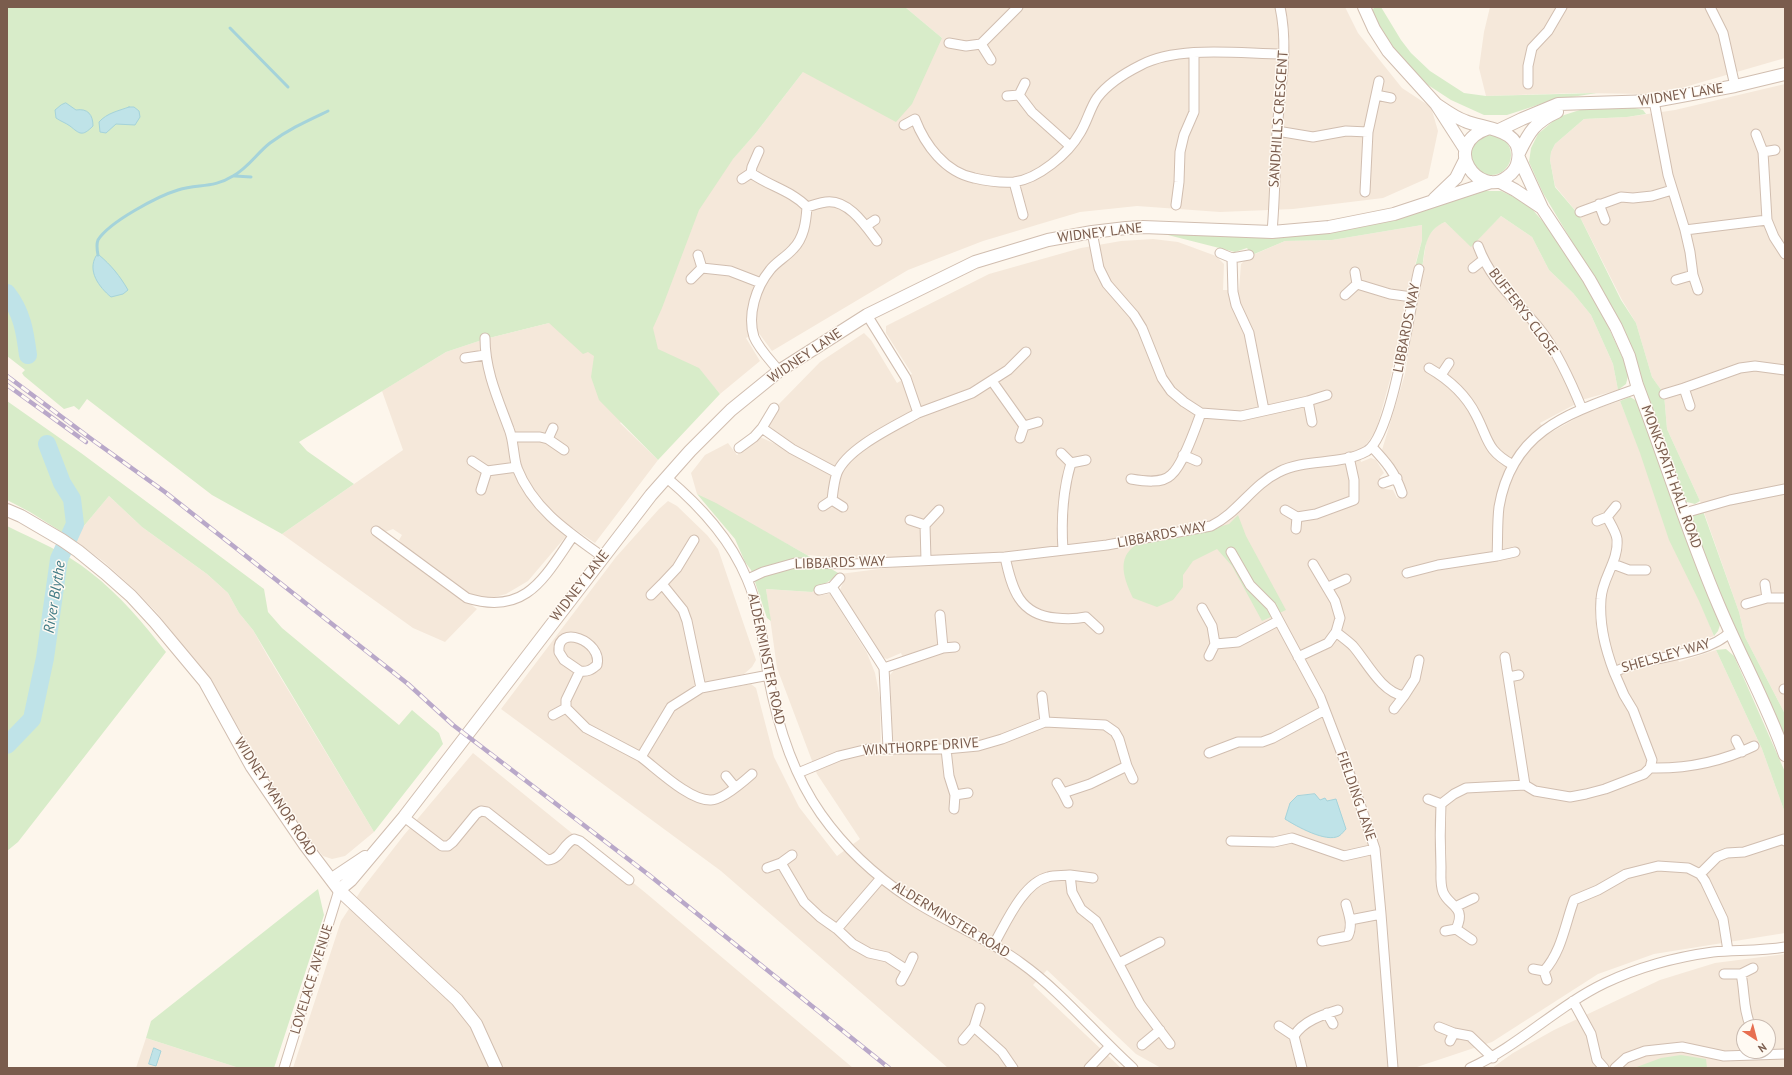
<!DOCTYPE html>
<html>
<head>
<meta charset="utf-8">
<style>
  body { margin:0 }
  #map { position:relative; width:1792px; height:1075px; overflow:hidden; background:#fdf6ec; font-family:"PT Sans",sans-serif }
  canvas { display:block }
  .frame { position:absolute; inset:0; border:8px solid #7a5c4d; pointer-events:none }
  .north { position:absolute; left:1736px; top:1019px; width:40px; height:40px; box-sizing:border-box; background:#fffaf3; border:1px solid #cabbb1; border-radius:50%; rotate:144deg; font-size:11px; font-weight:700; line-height:16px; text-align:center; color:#7a5c4d }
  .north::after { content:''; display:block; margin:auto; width:14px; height:18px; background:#e76f51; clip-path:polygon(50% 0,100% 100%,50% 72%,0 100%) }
</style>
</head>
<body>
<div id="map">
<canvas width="1792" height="1075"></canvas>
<div class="frame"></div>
<div class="north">N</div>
</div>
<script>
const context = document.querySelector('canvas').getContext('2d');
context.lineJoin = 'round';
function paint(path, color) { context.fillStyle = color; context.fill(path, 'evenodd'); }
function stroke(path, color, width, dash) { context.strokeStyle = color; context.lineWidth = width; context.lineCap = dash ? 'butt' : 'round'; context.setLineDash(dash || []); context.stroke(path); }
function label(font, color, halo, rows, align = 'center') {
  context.font = font + ' "PT Sans",sans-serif'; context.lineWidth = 3; context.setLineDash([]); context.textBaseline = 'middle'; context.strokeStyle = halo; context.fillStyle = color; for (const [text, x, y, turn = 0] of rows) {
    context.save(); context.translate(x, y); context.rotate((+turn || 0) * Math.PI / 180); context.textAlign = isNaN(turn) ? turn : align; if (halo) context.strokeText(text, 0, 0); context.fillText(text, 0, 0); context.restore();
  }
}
paint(new Path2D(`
  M905,7H1345L1358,33L1402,88L1431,107L1438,131L1428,178L1383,198L1293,209L1220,212L1137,206L1080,212L983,241L908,270L772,351L758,332L746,338L760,361L720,394L698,368L620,423L658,460L595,543L573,528L528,581L506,594L487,599L470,594L402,545L399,540L402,535L393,529L385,532L377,526L371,534L477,609L445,642L413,628L282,534L403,450L382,391L446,352L485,339L549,323L694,202L755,134L803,72L942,38Z
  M1490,7H1785V58L1671,91L1645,94L1578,93L1486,96L1479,68L1484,32Z
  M1785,84V714L1745,637L1739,612L1700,501L1667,429L1664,394L1652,377L1636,323L1622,300L1579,215L1555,186L1550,160L1551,152L1555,144L1584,119L1627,117L1675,110Z
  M1501,216L1532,237L1549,270L1573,293L1591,315L1613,364L1618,390L1585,399L1540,423L1548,434L1587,412L1620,401L1714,636L1674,649L1679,662L1716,650L1762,749L1785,813V933L1654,954L1598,974L1492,1042L1414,1068H1161L1136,1054L1047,970L1033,985L1121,1068H948L721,871L501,709L616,557L659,509L668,501L677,506L707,535L718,549L756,660L752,667L744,674L722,679L724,689L751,684L756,688L774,757L799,807L837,856L860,839L817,774L777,668L766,589L812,592L814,590L818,595L830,594L867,653L875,673L880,698L881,756H893L890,675L894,670L906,665L901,653L887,659L882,657L840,590L844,580L840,574L910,565L909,557L840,558L807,555L697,494L691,473L705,455L728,443L737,455L760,437L780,446L785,440L768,425L779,404L820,362L864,333L871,340L897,383L912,374L886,333V326L989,274L1081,248L1121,241L1153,239L1178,242L1216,256L1224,264L1223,290H1239L1241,264L1248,257L1285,241L1332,240L1422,225V240L1408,290L1391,376L1376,431L1365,446L1359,450L1361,462L1371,458L1376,460L1384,473L1380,477L1384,489L1393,490L1397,498L1406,494L1397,469L1382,450L1405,374L1427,237L1438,225L1445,222L1471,246Z
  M109,496L142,527L207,574L228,593L239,613L253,630L267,655L374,832L345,856L332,859L323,856L305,834L259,763L211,681L157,613L135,590L104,562L73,539Z
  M473,753L647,894L853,1068H293L341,921L362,889L404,835Z
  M1785,954V1068H1492L1513,1053L1554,1030L1660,980L1715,963ZM1744,1027H1768V1051H1744Z
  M146,1038L239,1068H136Z`), '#f5e8da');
paint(new Path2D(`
  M7,7H905L942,38L912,104L896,122L803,72L755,134L733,159L699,210L662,308L653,328L658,349L699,368L720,394L658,460L599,400L591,377L594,356L588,352L583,354L549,323L485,339L446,352L299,442L307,451L354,484L282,534L212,495L87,399L79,410L74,406L64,409L24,376L22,373L25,370L7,356Z
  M1375,7H1381L1401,40L1411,53L1430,71L1464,93L1486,96L1597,93L1553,100L1507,115H1484L1451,100L1428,85L1409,67L1388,42L1373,16V9Z
  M1635,108L1643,110L1646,114L1627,117L1584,119L1555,144L1551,152L1550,160L1555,187L1579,215L1621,300L1636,323L1652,377L1664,394L1667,429L1700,501L1695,504L1683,501L1596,282L1543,193L1529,162L1531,148L1538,134L1558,117L1583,109Z
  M1471 155a20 20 0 1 1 40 0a20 20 0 1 1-40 0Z
  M1472,191H1501L1527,203L1562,244L1600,309L1625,363L1628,376L1626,384L1618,390L1613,364L1591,315L1573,293L1549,270L1532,237L1501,216L1471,247L1445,222C1424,231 1425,250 1422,269L1415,267L1422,240V225L1332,240L1285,241L1252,255L1247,248L1235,252L1160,233L1274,234Z
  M1630,397L1637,401L1720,625L1718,631L1714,636L1699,601L1669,540L1640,453L1620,401Z
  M7,401L81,453L264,589L268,612L282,628L399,725L412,710L439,733L443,744L374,832L253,630L239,613L228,593L207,574L142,527L109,496L73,539L30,512L7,500Z
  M697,494L716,503L840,574L812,592L766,589L771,621L767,618L751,570L745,562L735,539Z
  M1703,511L1739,612L1745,637L1785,714V744L1731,626L1695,531L1692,518L1694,514Z
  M1238,515L1246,536L1286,610L1262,621L1232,566L1217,549L1193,561L1183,575V587L1173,600L1157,607L1133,598C1124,579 1116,558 1136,545L1191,535L1229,524Z
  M7,526C35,540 65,552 90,572C120,595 143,623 166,652L18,842L7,851Z
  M1726,649L1734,656L1785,772V813L1762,749L1716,650Z
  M318,889L324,915L274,1068H239L146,1038L151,1021Z
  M1681,1055L1706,1059L1707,1068H1634L1661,1058Z`), '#d8ecc9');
const water = new Path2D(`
  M66,103L76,110C88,108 93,115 93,126C82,137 80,134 70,126C66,123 60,121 56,118L55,110L61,105Z
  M129,107H134L139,111L140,117L135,125L116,124L106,133L100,132L99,122C107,113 118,111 129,107Z
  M99,255C111,265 120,276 128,290L123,294L111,297C99,287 87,271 96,256Z
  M1315,794L1320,800L1325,798L1327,801L1336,799L1346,829C1344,831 1342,834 1339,836C1326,843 1296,826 1285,819L1290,803L1297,796Z
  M154,1048L161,1051L156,1066L149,1064Z`);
paint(water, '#bfe3e8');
stroke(water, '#a5d3da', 1);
stroke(new Path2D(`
  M230,28L288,87
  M235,176L251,177
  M98,255C97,250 96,245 98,240C109,222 158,196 178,190C199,184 214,188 233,176C248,168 257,153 270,143C289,129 307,121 328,111`), '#a5d3da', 3);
stroke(new Path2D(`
  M7,293C22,312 25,332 28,355
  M7,745L32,719L45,658L59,559L75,524L72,499L62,483L47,444`), '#bfe3e8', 18);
const minor = new Path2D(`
  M1710,7L1723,33L1735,86
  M949,43L966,46L981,44L1018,7
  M981,44L991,60
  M1528,84V66L1532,48L1548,31L1562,7
  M1019,95L1032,112L1070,146
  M1376,95L1391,98
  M1007,96L1019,95L1025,83
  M1654,101L1668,175L1685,230L1690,252L1693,275L1698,290
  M904,125L915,119C925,145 945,172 974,178C987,181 1001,183 1014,182C1038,179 1068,154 1080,133C1087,122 1090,108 1097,98C1108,83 1125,73 1141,65C1180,45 1241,54 1284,54
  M1277,131L1313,137L1346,131L1368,132L1365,192
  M1368,132L1379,81
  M1756,134L1763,152
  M759,151L752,167L751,173C769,186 792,191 807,207C806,222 804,238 793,249C786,257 776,262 770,270C756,287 747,315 754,337C759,349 771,361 779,371
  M742,179L751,173
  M1014,182L1023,215
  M1599,204L1605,220
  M1176,205L1179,182L1180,152L1184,135L1194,112V53
  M807,207C813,205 820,203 826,202C848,199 865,225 877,241
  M1580,212L1621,197L1633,198L1652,196L1672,190
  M1767,220L1774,237L1785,254
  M866,226L875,220
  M1685,230L1767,220L1763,152L1775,150
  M1092,232L1099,268L1107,284L1134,315L1142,328L1162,378L1171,391L1184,402L1201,413L1241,416L1308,401L1327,395
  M1272,232C1275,198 1275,165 1277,131C1280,89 1289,49 1280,7
  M1478,246C1492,284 1519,302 1542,332C1559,355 1571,382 1582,409
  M1220,253L1232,258
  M698,255L702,268
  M1249,255L1232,258L1233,292L1236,305L1249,333L1264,410
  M1473,268L1483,260
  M1355,272L1357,284
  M691,279L702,268L730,271L761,283
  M1676,280L1693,275
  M1345,295L1357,284L1390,294L1412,297
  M485,338C485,371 498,399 509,429C514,441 513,455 517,468C533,509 568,532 603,557
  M465,358L485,355
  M1429,368C1448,379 1466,395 1476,415C1489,440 1486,450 1513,465
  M1441,375L1449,363
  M992,381L1024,426L1020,438
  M1664,394L1684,388
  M1308,401L1312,422
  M1690,406L1684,388L1740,368L1755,366L1785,370
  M918,413L972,393L1008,370L1026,352
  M1024,426L1038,422
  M762,428L774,408
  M512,437H540L548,439L564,450
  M548,439L553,428
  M1372,447C1386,462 1395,472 1402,493
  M739,448L754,437L762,428L792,449L837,473
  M1061,453L1071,463
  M1183,455L1197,461
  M472,461L487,471
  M667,478C700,506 730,538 747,579C760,609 763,642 768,675C777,723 792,773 821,814C845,848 874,875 909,898C945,922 986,937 1021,963C1063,993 1095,1034 1133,1068
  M1131,479C1143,481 1162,484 1171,475C1183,465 1195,429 1201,413
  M1383,483L1397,478
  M481,490L487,471L517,467
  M832,500L843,507
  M823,506L832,500C833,491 834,481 837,473C847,448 895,426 918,413L906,378L867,315
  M1285,510L1297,517
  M1683,511L1688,512L1730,500L1785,489
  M910,520L925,525
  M1597,521L1607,517
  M1296,529L1297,517L1316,514L1354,500V480L1349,457
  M376,531L467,598C526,616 544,578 573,536
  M694,540L677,568L662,584L683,610L687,621L701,688
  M1063,550C1061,520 1062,493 1071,463L1086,460
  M1231,552L1250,585L1271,606L1320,697L1353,783L1375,849L1381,914L1393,1068
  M1497,556L1515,552
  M1005,557C1012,589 1019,615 1056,618C1066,619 1076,619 1086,617L1099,629
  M926,560L925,525L939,510
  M1313,564L1335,601L1340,618L1336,632
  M1613,564L1629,570H1646
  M1407,573L1438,565L1497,556C1498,540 1497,523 1499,507C1512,430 1569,413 1633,390L1637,385
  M748,579L763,572L795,563L852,564L1005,557L1107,545L1211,526C1238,513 1252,485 1279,472C1306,458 1340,466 1367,451C1393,435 1410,304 1419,269
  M1765,584L1767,598
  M832,587L840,578
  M1328,587L1346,579
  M819,590L832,587L884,668
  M651,595L662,584
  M1746,604L1767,598H1785
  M1202,608L1212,626L1215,644L1238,642L1278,621
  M943,648L955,647
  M1209,656L1215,644
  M1298,657L1328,643L1336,632C1342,637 1348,641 1353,646C1367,662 1381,692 1404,696L1415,679L1419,660
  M1505,657L1525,785
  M580,671C588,672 591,670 597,665C603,641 556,623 559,652L564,660L580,671L566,700V708L586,728L641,757
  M1614,672C1605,648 1599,625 1601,599C1602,578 1619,561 1617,539C1616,532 1610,523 1607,517L1616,506
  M1509,677L1519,675
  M1784,689H1785
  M1042,696L1045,722
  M1394,709L1404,696
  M553,715L566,708
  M1736,740L1742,752
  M888,748L884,668L943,648L940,615
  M946,749L949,776L955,795L954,809
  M1209,753L1238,742H1262L1273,738L1325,710
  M1127,766L1133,779
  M1650,768C1687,769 1721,762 1754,746
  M798,773L839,756L868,749H946L978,746L1002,739L1045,722L1105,725L1115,732L1119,739L1127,766L1090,784L1063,793L1068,803
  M752,774C743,782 722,800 711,800C690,801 657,769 641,757L671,707L701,688L769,675
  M726,776L735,787
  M1057,783L1063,793
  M955,795L968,793
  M1428,799L1441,804
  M404,817L442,846H448L453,842L476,814L481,811L487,812L548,860C561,859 563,844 574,839L580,841L629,880
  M1231,841L1274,842L1292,838L1344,856L1375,849
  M781,863L792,855
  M767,868L781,863L804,902L820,917L837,929
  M1700,874L1717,857L1727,853L1744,852L1784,839L1785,841
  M1070,875L1093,878
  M881,878L837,929L853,944L869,953L887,957L907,970L901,981
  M1457,906L1474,898
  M1350,920L1381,914
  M1456,929L1472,940
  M1445,931L1456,929C1467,906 1449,907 1443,892C1440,884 1441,875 1441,867C1440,846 1440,825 1441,804L1454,794L1466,788L1525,785L1535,791L1570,797L1586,794L1605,789L1644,774L1650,768L1652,760L1633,710L1624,695L1614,672C1621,669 1628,666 1634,664C1661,657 1712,652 1730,632
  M1322,941L1348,936C1353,925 1349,915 1346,904
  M994,944C1006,923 1023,883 1048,877C1055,875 1063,876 1070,875L1072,892L1081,909L1096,921L1140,1004L1170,1044
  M1119,963L1160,942
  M1533,969L1544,971
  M907,970L913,957
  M1724,974H1741C1745,991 1743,1011 1751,1027
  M1741,974L1753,968
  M1547,980L1544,971C1562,951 1565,924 1574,900L1598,890L1626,874L1658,866L1688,868L1700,874L1705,881L1723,919L1728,951
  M1573,1001L1591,1034L1597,1060L1604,1068
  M1327,1013L1333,1024
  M1279,1026L1294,1036
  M974,1027L980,1008
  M1439,1027L1454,1033
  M963,1040L974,1027L1002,1052L1013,1068
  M1450,1041L1454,1033L1470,1036L1493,1058
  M1142,1045L1160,1030
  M284,1068L339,890
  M1089,1068L1109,1047
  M1302,1068L1294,1036C1303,1021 1322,1015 1338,1010
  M1470,1068C1519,1046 1557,1006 1605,983C1639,967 1676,957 1713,952C1737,950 1761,951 1785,947
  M1615,1068L1626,1058L1645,1051L1682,1047L1724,1056L1785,1054`);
const tertiary = new Path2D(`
  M1364,7L1374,29L1388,51L1436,104L1465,149
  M1436,104C1445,110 1454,117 1465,121C1483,129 1524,128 1518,160C1517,167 1513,173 1507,177C1480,199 1438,145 1489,128
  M1499,130L1522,119L1558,104L1654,101L1735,86L1785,74
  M1519,153C1529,132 1535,122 1557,112
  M1519,158L1542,208L1589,279L1616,327L1629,356L1637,385C1665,458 1688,534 1719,606C1740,656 1767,704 1785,755
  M1500,182L1515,190L1542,208
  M1434,199L1456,178L1465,160
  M7,510L21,516L62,540L78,551L105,573L131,596L155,622L205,682L252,767L305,845L339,890L457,1000L476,1024L496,1068
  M332,879L365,857
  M339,890L351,880L404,817L651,495L690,451L731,410L779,371L867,315L975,262L1048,240L1092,232L1126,228L1143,227L1272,232L1329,227L1394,214L1491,182`);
stroke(minor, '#d1beb0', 11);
stroke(tertiary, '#d1beb0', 14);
stroke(minor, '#fff', 9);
stroke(tertiary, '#fff', 12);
const rail = new Path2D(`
  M7,376L94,441L165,492L408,684L453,725L649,875L889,1068
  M7,385L86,442`);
stroke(rail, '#b9a8c9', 4.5);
stroke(rail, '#fffaf3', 3, [9]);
label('14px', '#7a5c4d', '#fffaf3', [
  ["WIDNEY LANE",1681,95,-9],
  ["SANDHILLS CRESCENT",1279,119,-86],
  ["WIDNEY LANE",1100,233,-7],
  ["BUFFERYS CLOSE",1523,312,53],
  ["LIBBARDS WAY",1407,328,-79],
  ["WIDNEY LANE",805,356,-34],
  ["MONKSPATH HALL ROAD",1671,477,70],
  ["LIBBARDS WAY",1162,535,-11],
  ["LIBBARDS WAY",840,563,-2],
  ["WIDNEY LANE",580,586,-52],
  ["SHELSLEY WAY",1666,656,-16],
  ["ALDERMINSTER ROAD",766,659,78],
  ["WINTHORPE DRIVE",921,747,-4],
  ["FIELDING LANE",1356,796,71],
  ["WIDNEY MANOR ROAD",275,797,57],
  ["ALDERMINSTER ROAD",951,920,31],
  ["LOVELACE AVENUE",312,979,-73]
]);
label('italic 15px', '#437c86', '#fffaf3', [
  ["River Blythe",55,597,-81]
]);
</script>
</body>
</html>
